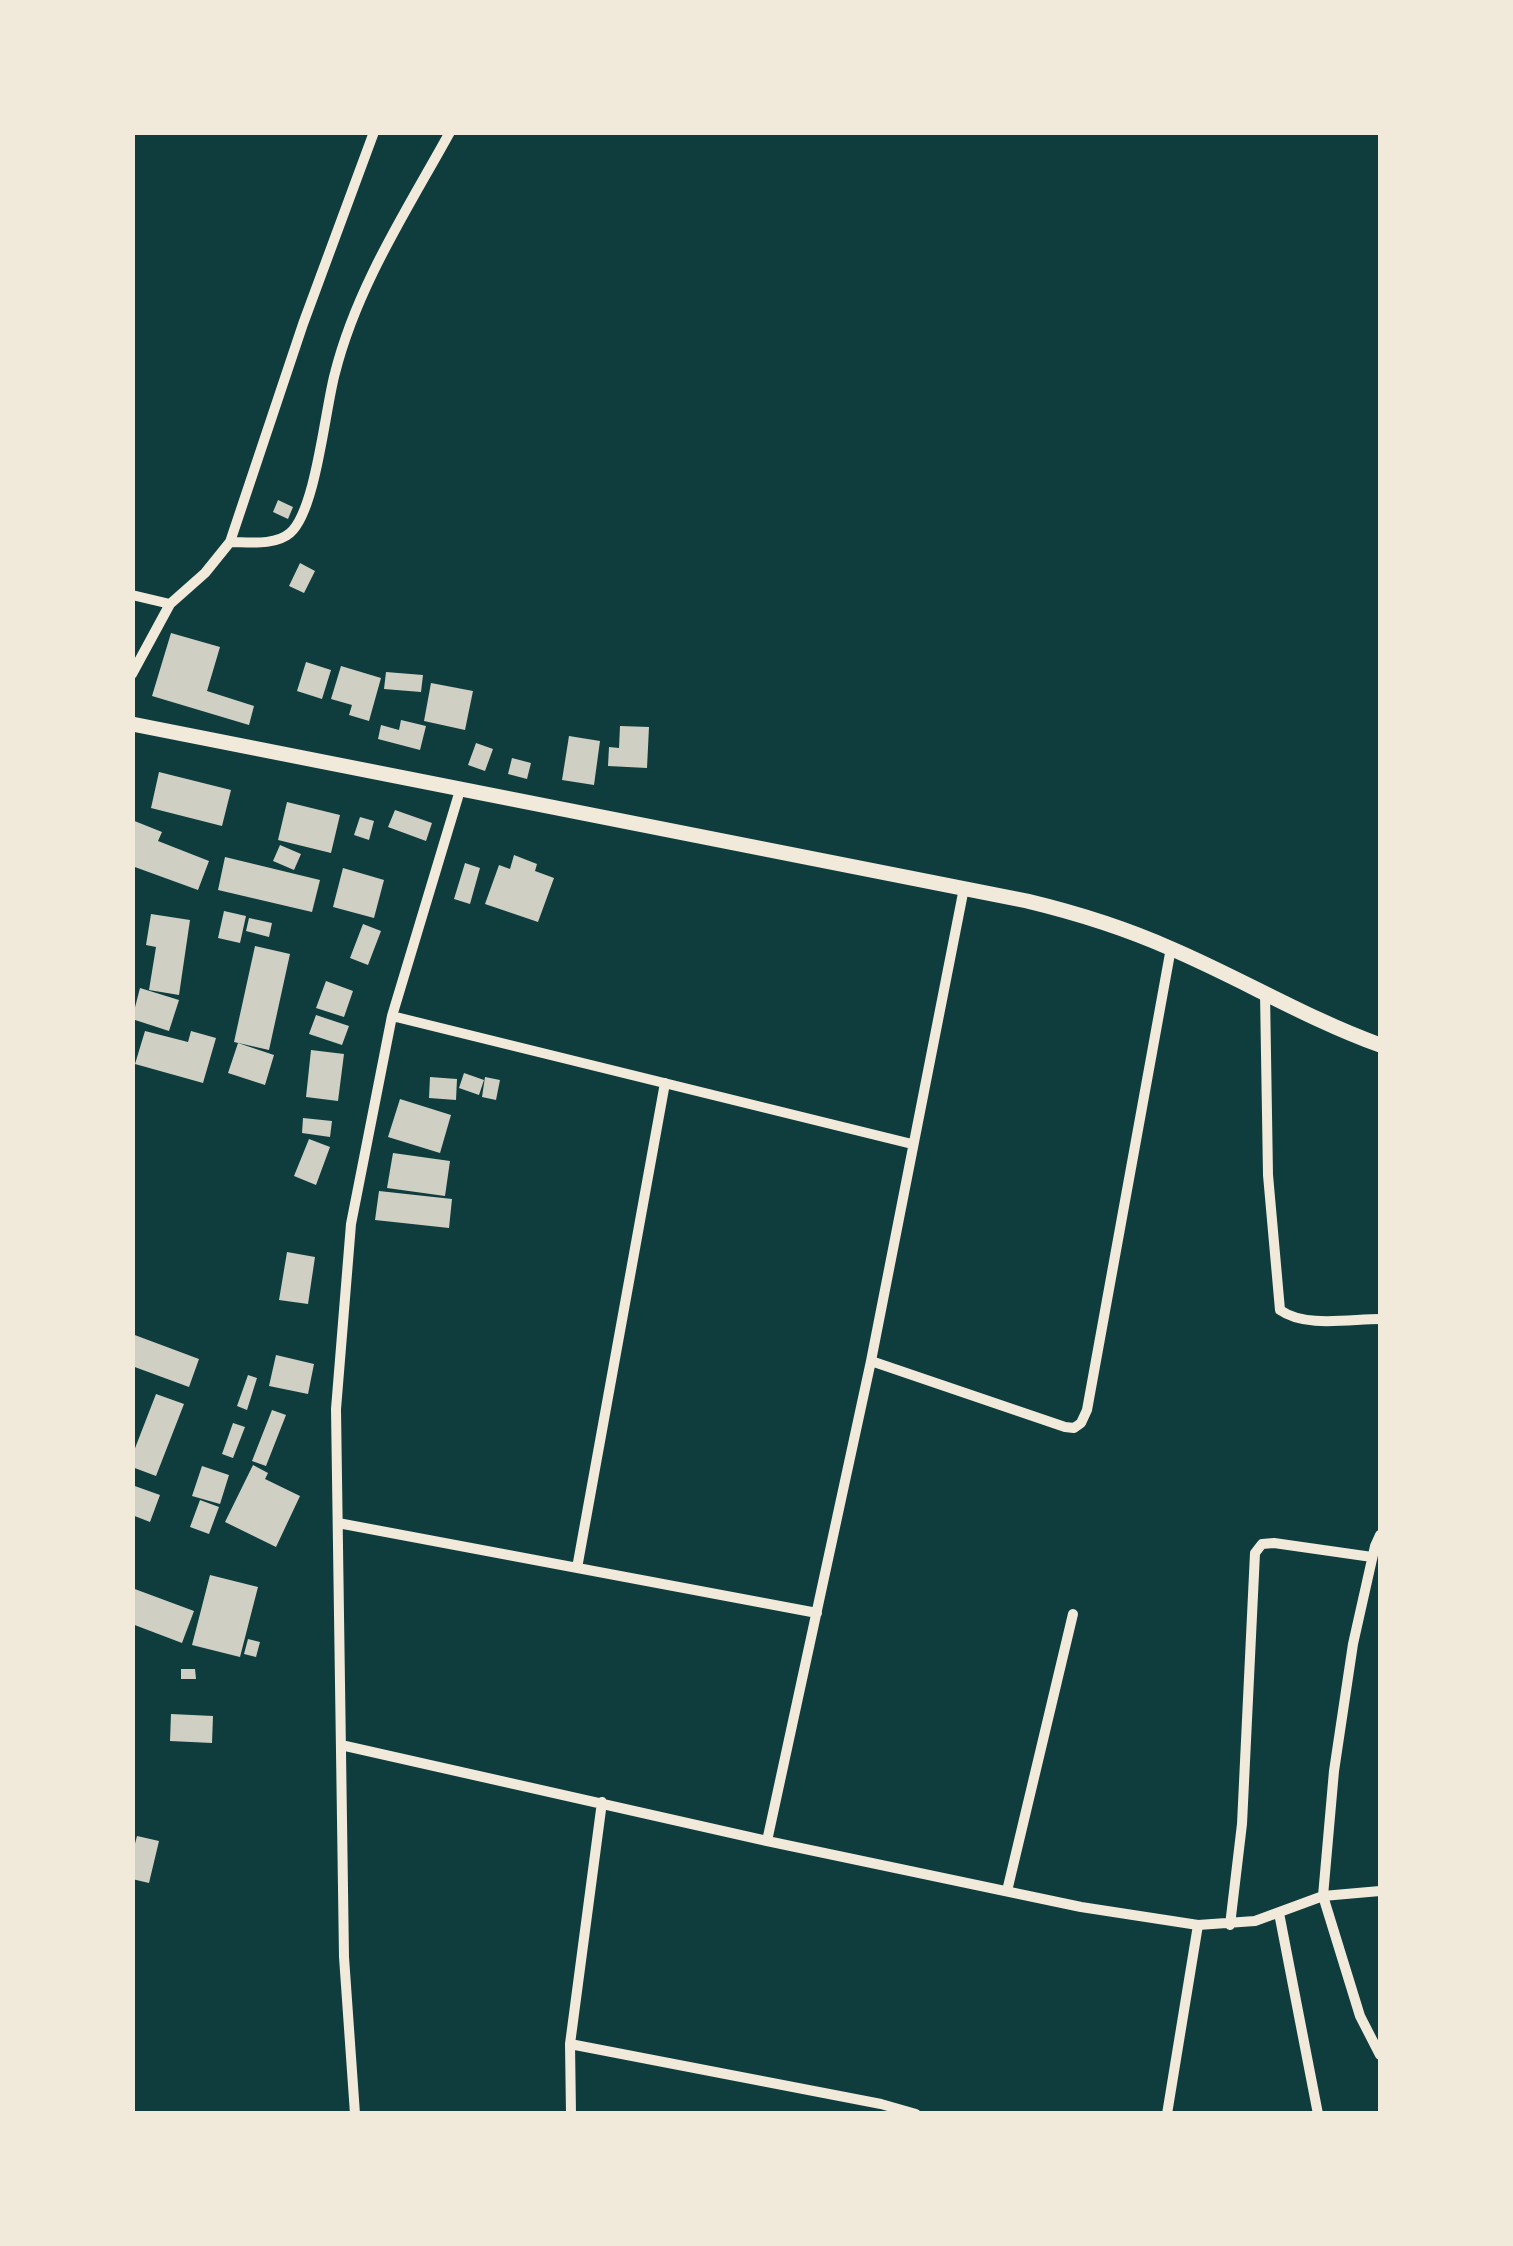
<!DOCTYPE html>
<html>
<head>
<meta charset="utf-8">
<style>
  body { margin:0 }
  #map { position:relative; width:1513px; height:2246px; overflow:hidden; background:#0f3d3e; font-family:"Public Sans",sans-serif }
  canvas { display:block }
  .frame { position:absolute; inset:0; border:135px solid #f1e9da; pointer-events:none }
</style>
</head>
<body>
<div id="map">
<canvas width="1513" height="2246"></canvas>
<div class="frame"></div>
</div>
<script>
const context = document.querySelector('canvas').getContext('2d');
context.lineJoin = 'round';
function paint(path, color) { context.fillStyle = color; context.fill(path, 'evenodd'); }
function stroke(path, color, width, dash) { context.strokeStyle = color; context.lineWidth = width; context.lineCap = dash ? 'butt' : 'round'; context.setLineDash(dash || []); context.stroke(path); }
paint(new Path2D(`
  M278,500L293,507L288,519L273,512Z
  M300,563L315,571L304,593L289,586Z
  M171,633L220,647L207,691L254,706L249,725L152,696Z
  M306,662L331,670L322,699L297,691Z
  M341,666L381,678L369,721L349,715L352,705L331,699Z
  M386,672L423,675L421,692L384,689Z
  M431,683L473,691L465,730L424,721Z
  M401,720L426,726L420,750L378,739L381,725L399,730Z
  M620,726L649,727L647,768L608,766L609,747L619,748Z
  M569,736L600,741L594,785L562,780Z
  M476,743L493,749L485,771L468,765Z
  M512,758L531,763L527,779L508,774Z
  M159,772L231,790L222,826L151,808Z
  M287,802L340,815L331,853L278,840Z
  M395,810L432,823L426,841L388,827Z
  M360,817L374,821L369,840L354,835Z
  M132,820L162,832L158,841L209,861L198,890L132,866Z
  M280,845L301,854L294,870L273,861Z
  M514,855L537,864L535,871L554,878L538,922L485,904L499,865L510,869Z
  M225,857L320,880L312,912L218,890Z
  M465,863L480,868L470,904L454,899Z
  M343,868L384,880L374,918L333,907Z
  M224,911L246,916L240,943L218,938Z
  M151,914L190,920L179,995L149,990L156,947L146,945Z
  M249,918L272,923L269,937L246,931Z
  M363,924L381,931L368,965L350,958Z
  M255,946L290,954L269,1050L234,1042Z
  M326,981L353,991L344,1017L316,1008Z
  M140,988L179,1000L169,1031L132,1019Z
  M316,1015L349,1026L342,1045L309,1034Z
  M145,1031L188,1042L191,1031L216,1038L203,1083L135,1064Z
  M238,1043L274,1055L265,1085L228,1073Z
  M311,1050L344,1054L338,1101L306,1097Z
  M464,1073L484,1080L479,1095L459,1088Z
  M430,1077L457,1079L456,1100L429,1098Z
  M485,1077L500,1080L496,1100L482,1097Z
  M400,1099L451,1115L440,1153L388,1137Z
  M303,1118L332,1121L330,1137L302,1133Z
  M309,1139L330,1147L316,1185L294,1176Z
  M393,1153L450,1161L445,1196L387,1188Z
  M379,1191L452,1199L449,1228L375,1220Z
  M287,1252L315,1257L308,1304L279,1300Z
  M132,1334L199,1359L189,1387L132,1366Z
  M276,1355L314,1364L308,1394L269,1386Z
  M248,1375L257,1378L247,1410L237,1406Z
  M156,1394L184,1404L156,1476L132,1467V1456Z
  M272,1410L286,1415L266,1466L252,1461Z
  M233,1423L245,1427L233,1458L222,1454Z
  M253,1465L268,1473L265,1479L300,1496L276,1547L225,1522Z
  M202,1466L229,1475L220,1504L192,1496Z
  M132,1485L160,1495L150,1522L132,1515Z
  M200,1500L219,1507L209,1534L190,1527Z
  M210,1575L258,1587L240,1657L192,1645Z
  M132,1588L194,1611L182,1643L132,1624Z
  M248,1639L260,1642L256,1657L244,1654Z
  M181,1669H195L196,1679H181Z
  M171,1714L213,1716L212,1743L170,1741Z
  M137,1836L159,1841L149,1883L132,1879V1855Z`), '#cfcfc3');
stroke(new Path2D(`
  M230,542C248,542 275,546 290,533C316,511 325,409 335,373C357,286 407,210 450,132
  M132,595L170,604
  M132,674L170,604L205,573L230,542L303,324L374,132
  M1265,993L1268,1175L1280,1310C1305,1328 1350,1319 1380,1319
  M392,1016L912,1144
  M871,1361L1065,1427L1074,1428L1081,1423L1087,1410L1171,948
  M338,1523L817,1613
  M1380,1535L1375,1546L1353,1644L1334,1771L1323,1896L1360,2016L1380,2055
  M577,1568L665,1083
  M341,1745L767,1841L1081,1907L1198,1925L1255,1921L1323,1896L1380,1891
  M767,1841L871,1361L964,888
  M1007,1891L1073,1614
  M1279,1913L1318,2114
  M1230,1925L1242,1824L1255,1553L1262,1544L1274,1543L1372,1557
  M570,2044L881,2104L916,2114
  M355,2114L344,1957L336,1409L351,1224L392,1016L461,787
  M571,2114L570,2044L602,1802
  M1167,2114L1198,1925`), '#f1e9da', 10);
stroke(new Path2D(`
  M132,724L1027,901C1077,913 1125,928 1172,949C1242,979 1308,1019 1380,1045`), '#f1e9da', 15);
</script>
</body>
</html>
